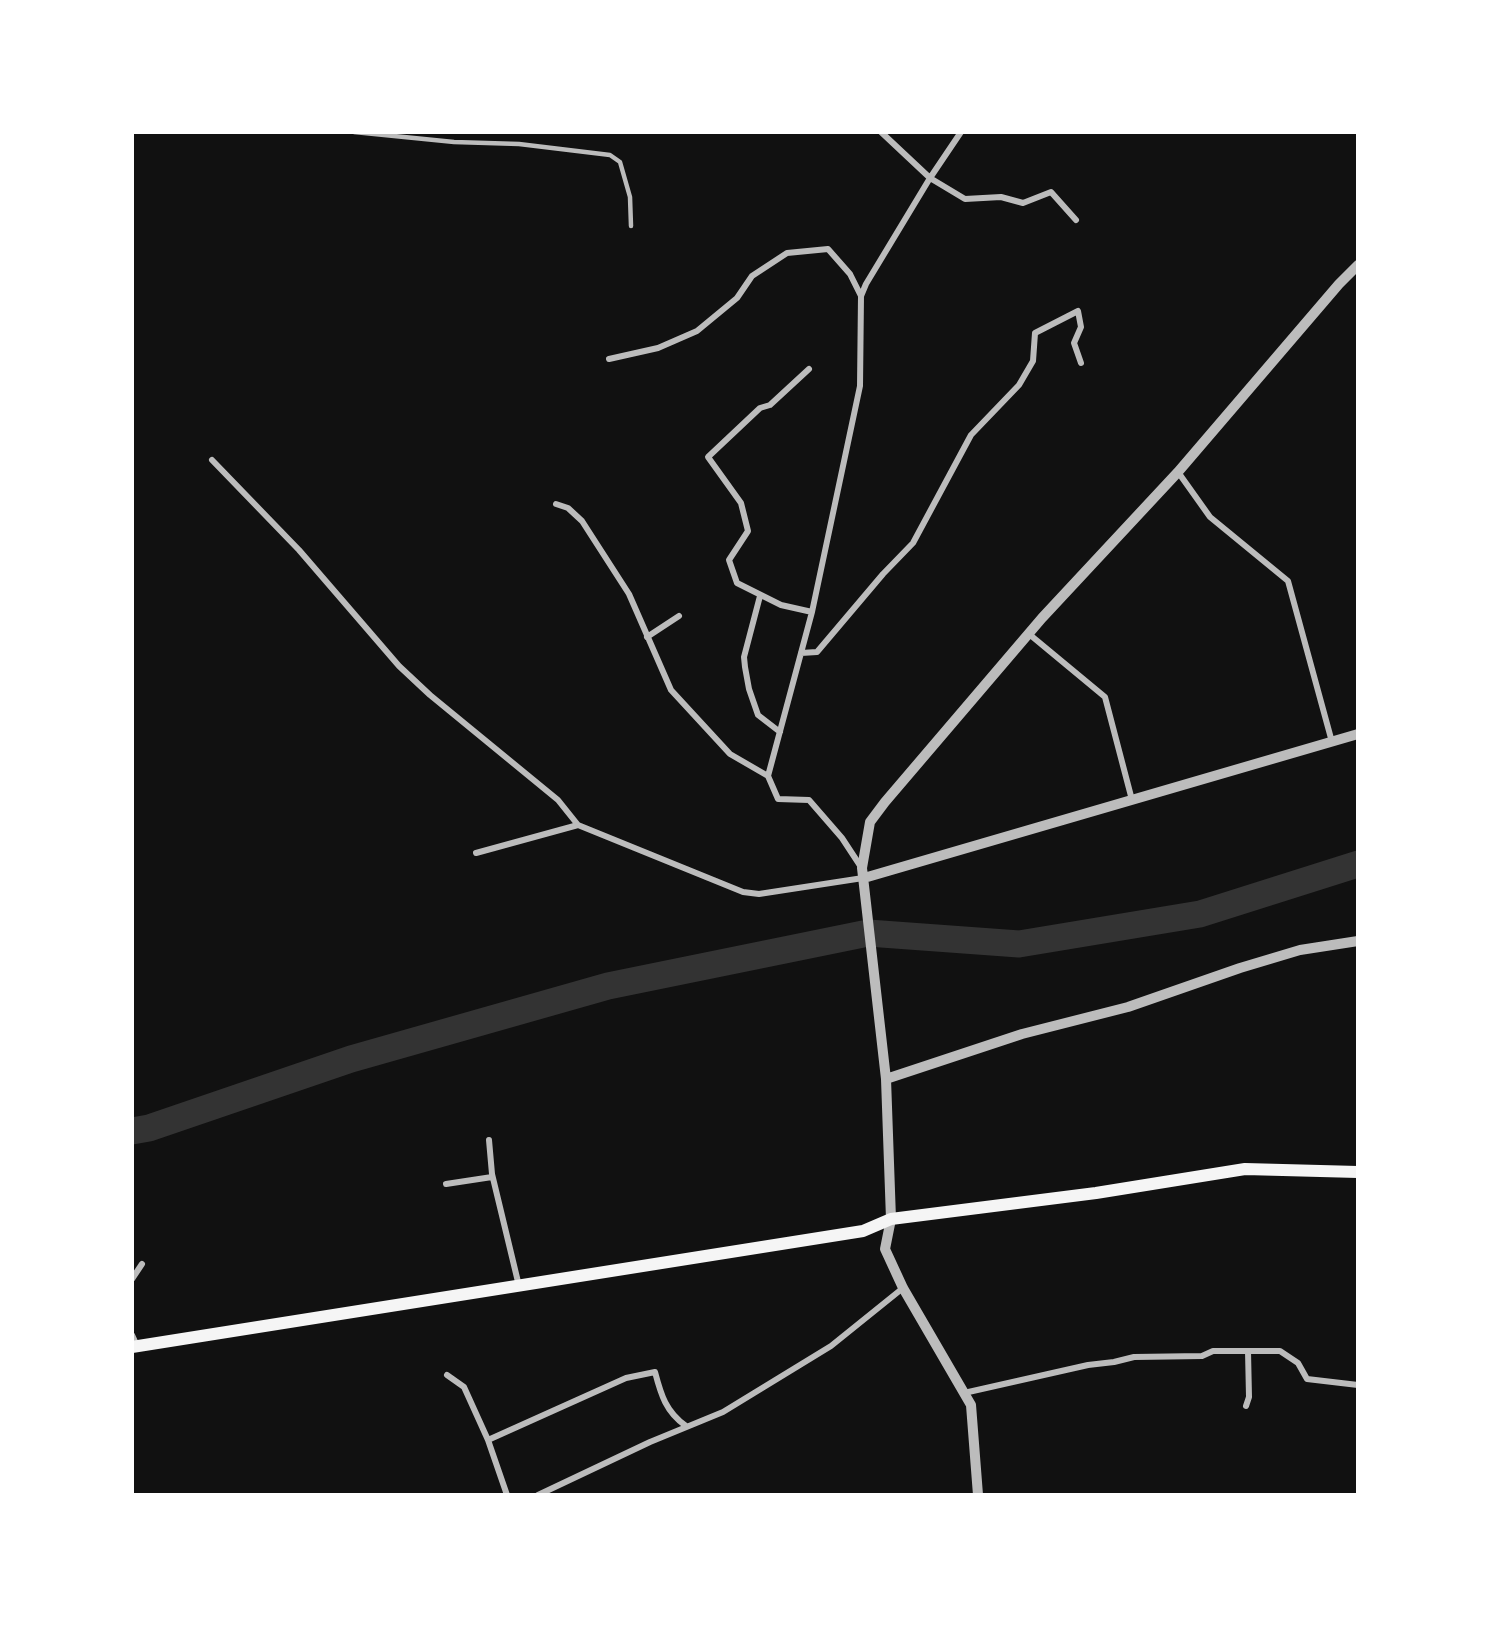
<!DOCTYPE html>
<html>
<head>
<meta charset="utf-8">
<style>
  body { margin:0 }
  #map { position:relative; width:1490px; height:1627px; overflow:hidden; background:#111; font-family:Merriweather,serif }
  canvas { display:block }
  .frame { position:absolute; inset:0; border:134px solid #fff; pointer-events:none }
</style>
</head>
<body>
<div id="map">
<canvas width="1490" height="1627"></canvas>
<div class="frame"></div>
</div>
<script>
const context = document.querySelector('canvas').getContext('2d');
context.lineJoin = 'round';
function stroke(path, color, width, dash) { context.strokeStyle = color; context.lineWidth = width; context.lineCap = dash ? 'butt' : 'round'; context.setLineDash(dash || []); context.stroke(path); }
stroke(new Path2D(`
  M132,1131L149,1128L351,1059L608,986L868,933L1019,944L1200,914L1358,864`), '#333', 27);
stroke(new Path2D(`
  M354,132L454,142L519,144L610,155L620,162L630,197L631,226`), '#bcbcbc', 4.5);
stroke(new Path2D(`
  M881,132L930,178L965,199L1001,197L1023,203L1051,192L1076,220
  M609,359L658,348L697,331L737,298L752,276L787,253L828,249L850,274L861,296
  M809,369L770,405L760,408L708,457L741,503L748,531L729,560L737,583L781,605L812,612
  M212,460L299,550L399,666L430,695L558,800L578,825L743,892L759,894L863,878
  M1178,472L1210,517L1288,581L1332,742
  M556,504L568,508L582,521L629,594L671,690L730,754L768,776L778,799L809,800L842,838L861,867
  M760,596L744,657L745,667L749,689L758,715L780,732
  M1029,634L1105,697L1132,800
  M647,637L679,616
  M801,653L817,652L883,574L913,543L971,435L1019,385L1033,361L1035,333L1078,311L1081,327L1074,343L1081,363
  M768,776L812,612L860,386L861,296L866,284L930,178L961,132
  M476,853L578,825
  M489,1140L492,1174L519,1286
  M446,1184L492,1177
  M132,1279L142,1264
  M132,1335L137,1346
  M447,1375L464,1387L488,1440L507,1495
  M964,1393L1088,1365L1114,1362L1134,1357L1202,1356L1213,1351H1280L1298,1363L1307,1379L1358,1385
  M1246,1406L1249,1397L1248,1351
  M488,1440L626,1378L655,1372C661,1395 666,1412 686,1426
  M538,1495L650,1442L723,1412L831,1346L903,1288`), '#bcbcbc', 6);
stroke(new Path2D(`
  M864,878L1358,734
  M886,1079L1022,1034L1128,1007L1240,968L1300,950L1358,941
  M978,1495L971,1405L903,1288L885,1249L891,1219L886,1079L862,868L870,822L885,802L1042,618L1178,472L1339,284L1358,265`), '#bcbcbc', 10);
stroke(new Path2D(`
  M132,1347L863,1231L891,1219L1096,1193L1245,1169L1358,1172`), '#f5f5f5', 12);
</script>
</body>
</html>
